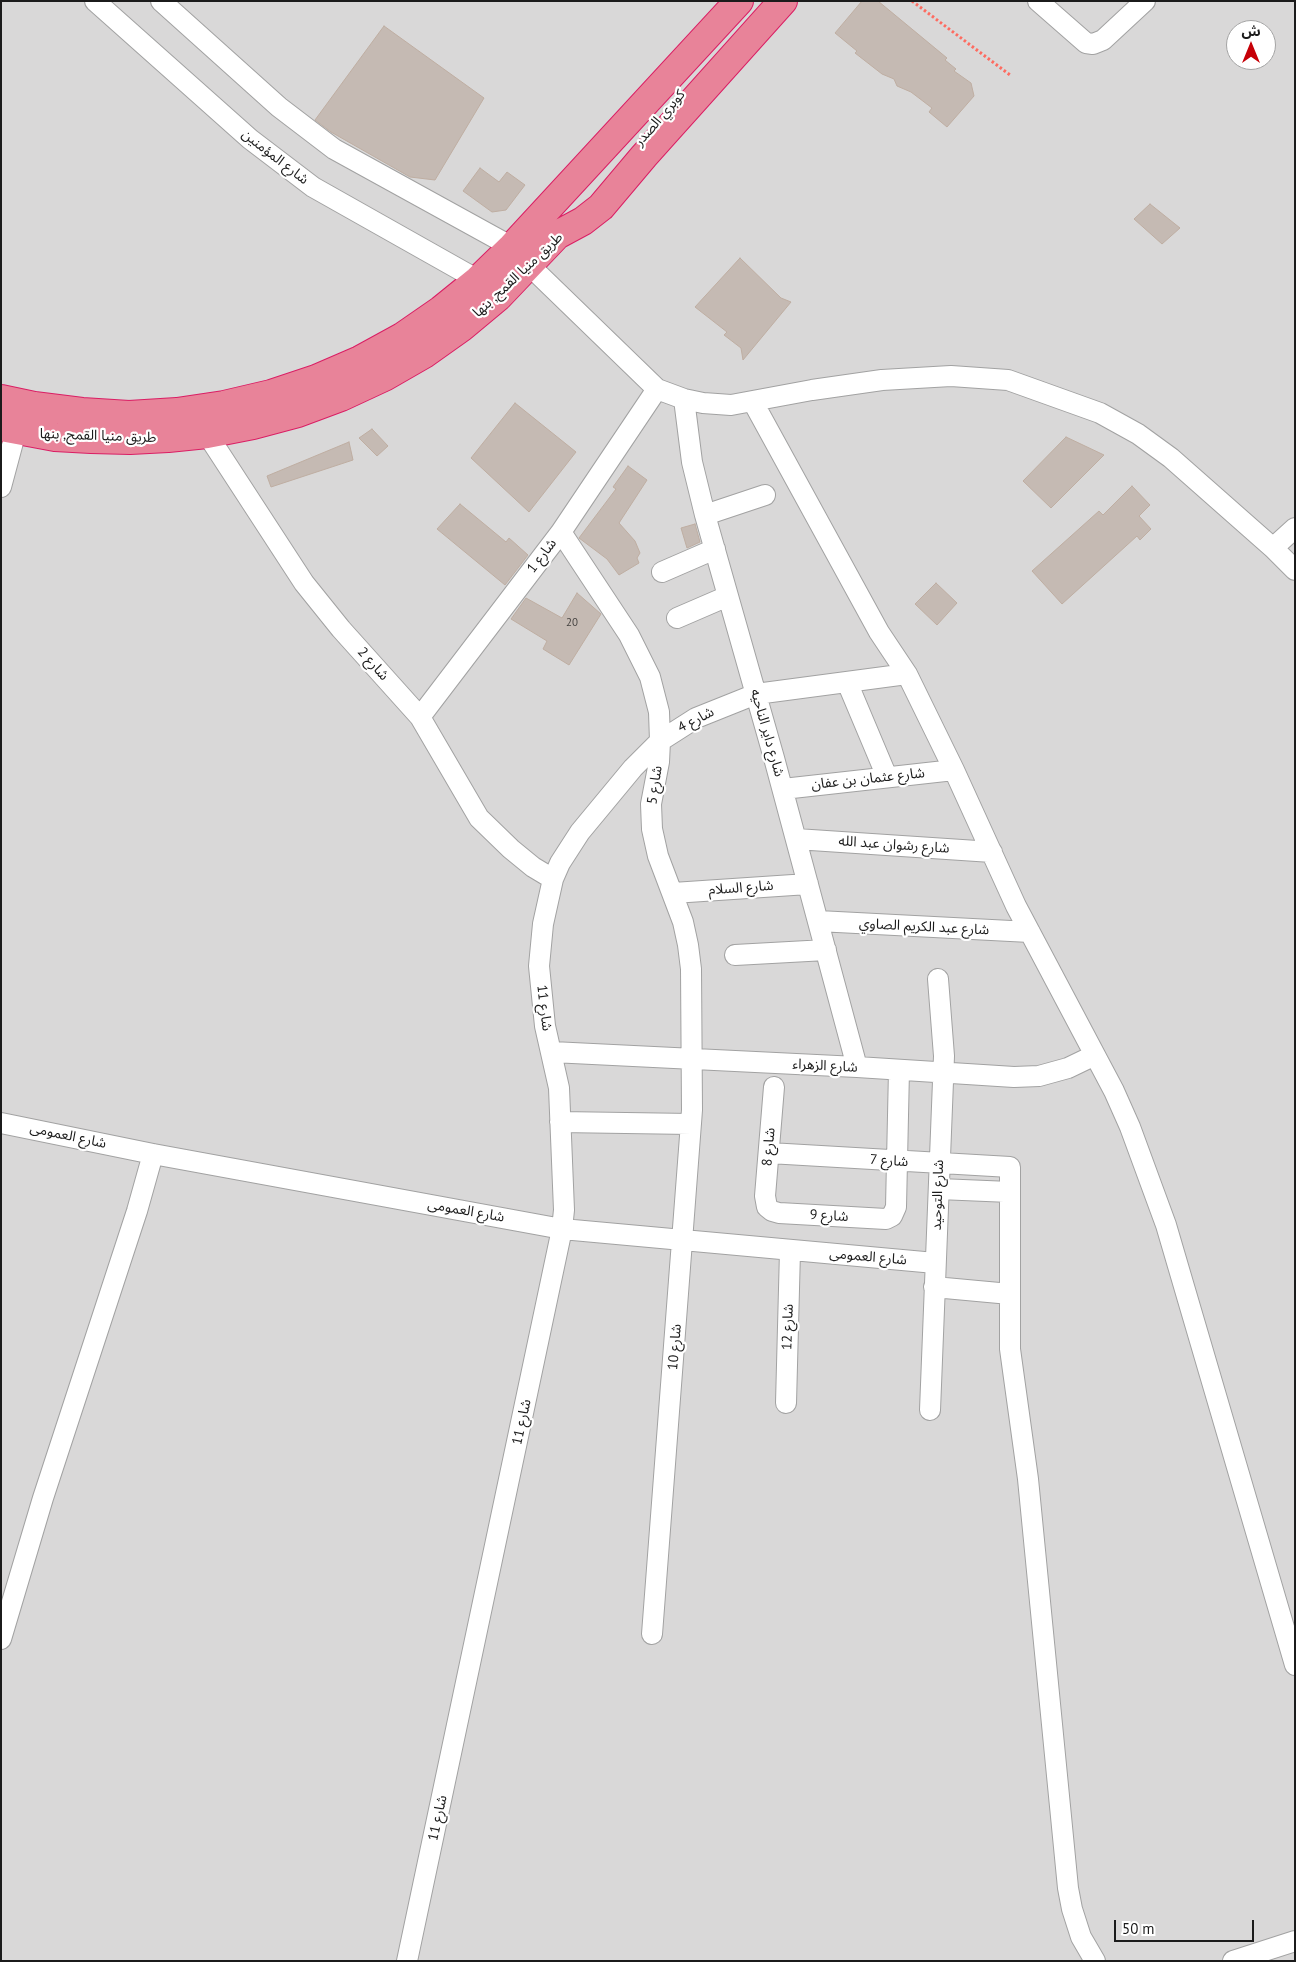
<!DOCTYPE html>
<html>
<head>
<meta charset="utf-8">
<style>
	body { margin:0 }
	#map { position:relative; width:1296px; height:1962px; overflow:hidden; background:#ede8e0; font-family:"PT Sans","Noto Sans Arabic",sans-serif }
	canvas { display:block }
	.frame { position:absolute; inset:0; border:2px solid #1b1b1b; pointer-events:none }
	.north { position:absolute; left:1226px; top:20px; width:50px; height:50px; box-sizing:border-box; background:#fff; border:1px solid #a4a4a4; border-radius:50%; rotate:0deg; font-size:14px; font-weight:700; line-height:20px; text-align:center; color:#1b1b1b }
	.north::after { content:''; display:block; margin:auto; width:18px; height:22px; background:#c60007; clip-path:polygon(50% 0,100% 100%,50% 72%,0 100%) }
	.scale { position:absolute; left:1114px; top:1920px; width:140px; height:22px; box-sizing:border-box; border:2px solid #1b1b1b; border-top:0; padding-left:6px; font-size:15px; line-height:18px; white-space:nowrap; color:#1b1b1b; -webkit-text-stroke:4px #fff; paint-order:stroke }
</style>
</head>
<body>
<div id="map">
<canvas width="1296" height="1962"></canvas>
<div class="frame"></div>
<div class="north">ش</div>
<div class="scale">50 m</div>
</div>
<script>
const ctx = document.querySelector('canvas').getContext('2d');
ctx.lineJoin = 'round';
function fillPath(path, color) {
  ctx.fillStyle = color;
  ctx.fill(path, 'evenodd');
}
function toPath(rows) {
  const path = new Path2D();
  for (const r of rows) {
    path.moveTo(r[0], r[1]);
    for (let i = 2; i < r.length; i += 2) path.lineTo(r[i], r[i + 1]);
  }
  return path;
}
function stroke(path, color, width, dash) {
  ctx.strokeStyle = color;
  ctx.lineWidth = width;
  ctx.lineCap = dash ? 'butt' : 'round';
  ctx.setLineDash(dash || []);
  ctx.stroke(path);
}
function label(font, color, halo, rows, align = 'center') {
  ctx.font = font + ' "PT Sans","Noto Sans Arabic",sans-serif';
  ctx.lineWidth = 4.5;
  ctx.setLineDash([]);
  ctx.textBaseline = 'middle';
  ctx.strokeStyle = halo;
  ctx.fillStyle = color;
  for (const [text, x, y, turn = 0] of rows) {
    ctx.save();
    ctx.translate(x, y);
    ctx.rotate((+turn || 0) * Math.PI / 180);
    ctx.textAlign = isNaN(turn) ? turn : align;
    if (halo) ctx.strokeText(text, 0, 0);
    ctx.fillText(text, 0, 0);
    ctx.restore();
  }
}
fillPath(toPath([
	[1,1,1295,1,1295,1961,1,1961],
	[1236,30,1266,30,1266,60,1236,60]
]), '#d9d8d8');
const building = toPath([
	[862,1,878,1,947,58,945,60,956,69,954,71,971,83,974,96,947,127,929,112,932,108,911,92,897,86,894,79,882,74,855,53,857,51,835,33,862,1],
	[384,26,484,98,435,180,410,177,331,132,315,120,384,26],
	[480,168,499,182,507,172,525,185,506,210,492,212,463,191,480,168],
	[1150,204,1180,228,1162,244,1134,219,1150,204],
	[740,258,781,298,791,302,743,360,741,348,724,335,727,332,695,307,740,258],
	[515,403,576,452,529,512,471,458,515,403],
	[372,429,388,446,377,456,359,438,372,429],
	[1066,437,1104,455,1051,508,1023,481,1066,437],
	[349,442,353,460,271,487,267,476,349,442],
	[628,466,647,480,619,523,635,541,640,553,637,558,639,563,619,575,607,559,579,538,616,489,613,487,628,466],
	[1132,486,1150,505,1139,516,1151,529,1140,540,1137,536,1062,604,1032,571,1099,511,1103,515,1132,486],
	[460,504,506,542,509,538,528,555,505,585,437,529,460,504],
	[695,524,700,542,687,548,681,528,695,524],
	[936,583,957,603,937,625,915,604,936,583],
	[577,593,601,614,569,665,543,649,547,641,511,619,526,598,562,618,577,593]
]);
fillPath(building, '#c5bab3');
stroke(building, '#bfaea2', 1);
const minor = toPath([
	[95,1,250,139,313,187,478,280],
	[161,1,279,107,334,149,512,247],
	[1038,1,1086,43,1093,44,1103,40,1145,1],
	[530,266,657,389,684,399,703,403,731,405,812,390,882,380,951,376,1008,380,1100,413,1138,434,1171,458,1273,548,1295,570],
	[684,399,692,462,705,515,774,758,857,1067],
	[753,402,879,632,907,674,954,770,1016,906,1114,1091,1130,1127,1166,1225,1295,1665],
	[207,434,304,583,341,629,420,717,479,818,511,849,533,867,553,879],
	[1,487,16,431],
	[705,515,765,495],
	[561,532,629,635,650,677,659,712,660,741,659,762,651,804,652,829,658,856,683,922,688,945,691,969,692,1110,652,1634],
	[1273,548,1295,528],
	[662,572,715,549],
	[677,618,728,596],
	[847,682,887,777],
	[420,717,561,532,657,389],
	[783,789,954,770],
	[796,839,992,852],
	[673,893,808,884],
	[818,921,1030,932],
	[735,955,826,950],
	[552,1052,857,1067,1014,1077,1039,1076,1068,1068,1095,1055],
	[774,1087,765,1196,767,1207,772,1211,779,1213,886,1219,892,1216,896,1207,899,1070],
	[560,1122,691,1124],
	[1,1123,153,1154,562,1229,935,1263],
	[769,1153,1010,1167,1010,1349,1028,1479,1068,1888,1072,1909,1081,1937,1095,1961],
	[939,1189,1010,1192],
	[934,1287,1010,1294],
	[786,1403,790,1251],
	[930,1410,944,1056,938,979],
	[1,1639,43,1498,137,1211,153,1154],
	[407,1961,562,1229,564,1210,559,1088,545,1026,539,966,543,924,553,879,560,863,580,832,633,768,660,741,696,718,756,694,907,674],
	[1233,1961,1295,1941]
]);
const highway = toPath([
	[1,399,34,406,82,412,129,415,177,412,224,405,271,394,316,379,360,360,402,337,441,310,478,280,512,247,739,1],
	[1,427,55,437,91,439,130,440,168,438,207,434,253,425,298,413,341,397,384,377,424,354,462,327,498,297,557,235,583,221,601,207,644,156,783,1]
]);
stroke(minor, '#a2a2a2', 22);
stroke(highway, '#da1e64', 30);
stroke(toPath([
	[912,1,1010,75]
]), '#fe6b60', 3, [2.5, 2.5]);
stroke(minor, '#fff', 20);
stroke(highway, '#e88399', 28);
label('11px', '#464341', null, [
	["20",572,623]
]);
label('14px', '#1b1b1b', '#fff', [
	["كوبري الصدر",660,118,-49],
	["شارع المؤمنين",275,157,38],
	["طريق منيا القمح, بنها",518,275,-43],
	["طريق منيا القمح, بنها",98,436,2],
	["شارع 1",542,556,-53],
	["شارع 2",373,664,48],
	["شارع 4",696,720,-28],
	["شارع داير الناحيه",767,733,74],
	["شارع عثمان بن عفان",868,779,-6],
	["شارع 5",655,785,-82],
	["شارع رشوان عبد الله",894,845,4],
	["شارع السلام",741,888,-4],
	["شارع عبد الكريم الصاوي",924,927,3],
	["شارع 11",544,1008,83],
	["شارع الزهراء",825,1066,3],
	["شارع العمومى",68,1136,12],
	["شارع 8",769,1147,-85],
	["شارع 7",889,1161,4],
	["شارع التوحيد",938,1195,-88],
	["شارع العمومى",466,1211,10],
	["شارع 9",829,1216,3],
	["شارع العمومى",868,1257,5],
	["شارع 12",788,1327,-88],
	["شارع 10",675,1347,-85],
	["شارع 11",522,1422,-78],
	["شارع 11",438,1818,-78]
]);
</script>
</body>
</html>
